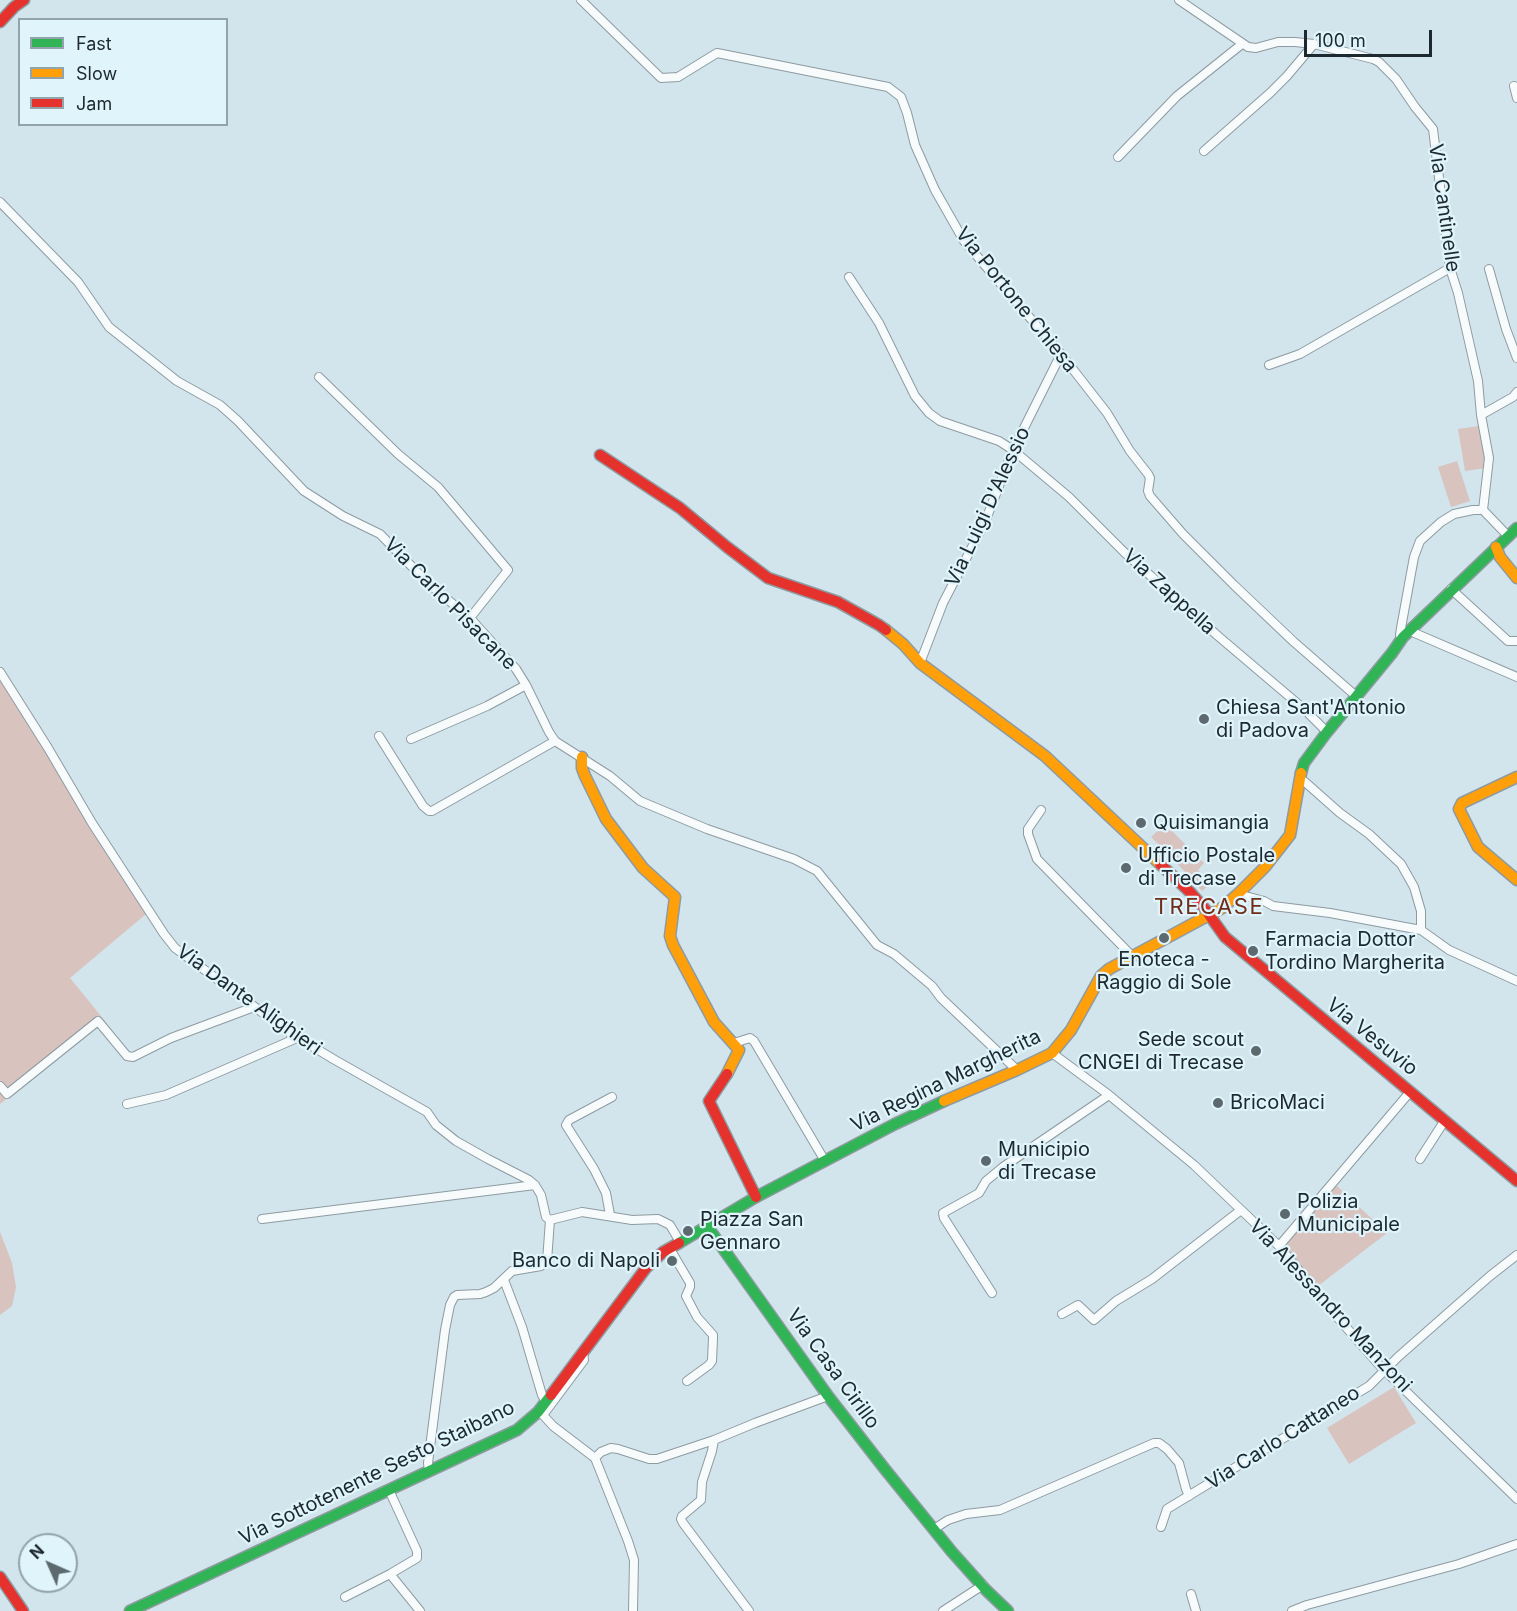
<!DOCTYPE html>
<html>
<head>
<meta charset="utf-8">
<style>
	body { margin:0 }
	#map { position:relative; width:1517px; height:1611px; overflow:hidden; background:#d2e4ec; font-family:Inter,sans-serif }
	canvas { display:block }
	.legend { position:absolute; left:18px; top:18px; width:210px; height:108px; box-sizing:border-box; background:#e0f4fb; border:2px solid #92a3a9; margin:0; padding:8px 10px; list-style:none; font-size:18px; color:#1d292e }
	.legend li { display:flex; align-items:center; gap:12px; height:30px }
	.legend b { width:30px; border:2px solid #92a3a9 }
	.north { position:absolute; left:18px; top:1533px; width:60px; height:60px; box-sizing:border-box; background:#e0f4fb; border:2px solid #92a3a9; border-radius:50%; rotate:315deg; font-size:16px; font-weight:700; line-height:24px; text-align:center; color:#1d292e }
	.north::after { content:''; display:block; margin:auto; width:21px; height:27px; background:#5c6a70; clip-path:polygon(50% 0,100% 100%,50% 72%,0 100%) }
	.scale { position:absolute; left:1304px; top:30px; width:128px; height:27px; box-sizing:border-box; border:3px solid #1d292e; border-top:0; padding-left:8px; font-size:18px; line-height:21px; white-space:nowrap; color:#1d292e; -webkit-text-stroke:4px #e0f4fb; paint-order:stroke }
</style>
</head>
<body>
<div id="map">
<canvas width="1517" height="1611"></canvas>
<ul class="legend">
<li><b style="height:8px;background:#30b455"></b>Fast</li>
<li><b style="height:8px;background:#ff9f0a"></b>Slow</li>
<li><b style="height:8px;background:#e5322d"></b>Jam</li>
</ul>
<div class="north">N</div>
<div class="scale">100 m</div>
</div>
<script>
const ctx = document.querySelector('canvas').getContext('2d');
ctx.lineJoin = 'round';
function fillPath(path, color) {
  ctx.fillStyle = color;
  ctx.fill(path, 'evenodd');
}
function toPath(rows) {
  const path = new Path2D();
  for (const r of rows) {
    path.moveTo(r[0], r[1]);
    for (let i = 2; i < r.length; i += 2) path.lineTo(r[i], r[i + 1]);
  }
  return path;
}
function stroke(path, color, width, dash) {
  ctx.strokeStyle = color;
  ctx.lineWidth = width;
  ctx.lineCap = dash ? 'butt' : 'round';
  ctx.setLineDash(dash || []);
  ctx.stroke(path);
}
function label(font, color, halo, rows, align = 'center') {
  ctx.font = font + ' Inter,sans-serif';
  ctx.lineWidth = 4.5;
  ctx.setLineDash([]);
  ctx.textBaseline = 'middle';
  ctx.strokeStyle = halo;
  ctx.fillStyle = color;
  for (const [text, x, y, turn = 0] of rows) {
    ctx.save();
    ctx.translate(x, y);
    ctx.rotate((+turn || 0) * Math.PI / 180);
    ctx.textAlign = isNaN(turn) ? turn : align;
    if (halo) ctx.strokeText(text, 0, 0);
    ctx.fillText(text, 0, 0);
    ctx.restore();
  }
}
fillPath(toPath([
	[1479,426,1486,468,1465,471,1458,429],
	[1457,461,1470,501,1451,507,1438,467],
	[0,666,124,867,152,909,70,978,105,1021,0,1104,0,1126],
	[1165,824,1204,863,1198,870,1211,884,1202,891,1174,860,1151,837],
	[1336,1185,1387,1233,1318,1286,1284,1245],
	[0,1232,12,1263,16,1287,12,1306,0,1315],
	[1394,1387,1416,1423,1349,1464,1327,1428]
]), '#d8c3be');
const street = toPath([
	[581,0,661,78,678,77,717,53,888,87,901,97,907,113,915,145,935,190,964,241,1061,354,1107,413,1130,451,1148,474,1150,478,1148,491,1150,496,1183,534,1234,585,1294,642,1356,696],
	[1179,0,1248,47,1256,48,1278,42,1295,42,1314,44,1373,59,1379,62,1396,79,1415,107,1433,129,1450,268,1458,293,1478,381,1481,415,1489,458,1483,510],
	[1514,86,1517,98],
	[1204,151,1270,93,1287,76,1314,44],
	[1118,157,1177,96,1242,44],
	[0,202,78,282,109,327,177,381,220,405,238,421,304,491,343,516,380,534,430,585,470,618,516,669,526,685,549,732,555,741,610,776,640,801,707,829,794,859,817,871,877,945,894,954,932,986,941,998,1017,1070],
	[1489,269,1506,329,1517,358],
	[849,277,879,323,915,396,929,413,940,421,999,441,1013,450,1069,497,1124,552,1218,636,1304,709,1327,732],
	[1269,365,1300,354,1450,268],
	[319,377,398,454,438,487,508,570,470,618],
	[1481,415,1513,397,1517,392],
	[1451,589,1508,641,1517,641],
	[1410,631,1517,677],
	[1403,637,1400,635,1401,628,1414,557,1420,541,1441,522,1454,514,1473,510,1483,510,1508,536],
	[920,663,943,603,985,522,1013,450,1061,354],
	[0,672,48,748,92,823,164,934,175,948,290,1033,335,1060,427,1112,436,1125,456,1141,488,1159,529,1180,535,1185,541,1195,546,1217,550,1220],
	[379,736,423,806,429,811,432,811,555,741],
	[411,739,487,706,526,685],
	[1300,779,1305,782,1340,813,1369,834,1401,864,1414,887,1421,911,1421,930],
	[1041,810,1028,829,1028,834,1037,859,1133,957],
	[1238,894,1264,901,1273,906,1330,913,1421,930,1449,950,1517,981],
	[734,1043,750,1038,754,1041,825,1161],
	[1052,1053,1109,1095,1194,1165,1279,1246,1337,1317,1381,1367,1517,1499],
	[0,1086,7,1094,98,1021,127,1056,133,1057,171,1038,254,1007],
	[127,1104,166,1095,297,1038],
	[1420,1159,1445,1120],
	[610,1215,606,1193,594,1169,566,1125,569,1120,612,1097],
	[262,1219,535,1185],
	[550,1220,582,1212,632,1220,658,1219,670,1225,680,1242],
	[1279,1246,1410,1092],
	[670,1249,690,1283,690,1287,686,1296,697,1317,713,1335,713,1338,712,1361,709,1365,687,1381],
	[504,1280,522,1327,542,1395,546,1402],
	[992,1293,944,1218,943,1213,979,1193,986,1181,1003,1167,1109,1095],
	[1062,1314,1078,1305,1094,1320,1116,1301,1152,1279,1241,1210],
	[583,1352,584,1360,543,1415,553,1426,595,1458,628,1541,634,1560,633,1611],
	[714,1440,712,1451,702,1482,701,1500,682,1516,681,1519,683,1523,749,1611],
	[595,1458,601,1452,611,1448,618,1449,649,1459,657,1459,714,1440,755,1423,828,1396],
	[429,1471,428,1463,445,1330,450,1305,454,1297,457,1295,480,1294,486,1292,494,1288,512,1271,541,1266,547,1261,550,1220],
	[1161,1527,1167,1509,1369,1386,1398,1357,1490,1276,1517,1255],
	[934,1529,948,1520,966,1514,1000,1510,1154,1443,1159,1443,1167,1449,1179,1463,1186,1489,1189,1496],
	[390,1574,420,1611],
	[1191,1594,1196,1611],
	[345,1597,390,1574,417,1558,417,1551,389,1490],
	[943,1611,983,1585],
	[1292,1611,1307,1605,1459,1564,1517,1544]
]);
const fast = toPath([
	[1301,773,1304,763,1327,732,1392,653,1403,637,1517,528],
	[707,1226,828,1396,884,1468,952,1552,986,1590,1008,1611],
	[679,1243,756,1197,895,1124,944,1101],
	[130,1611,517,1430,538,1412,551,1395]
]);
const slow = toPath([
	[1496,547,1500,557,1517,578],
	[886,630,903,644,920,663,1045,756,1160,864],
	[582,757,582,768,585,776,606,819,643,868,675,897,670,936,673,945,714,1022,739,1050,727,1074],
	[1517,777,1462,803,1459,809,1478,847,1517,880],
	[944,1101,1017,1070,1052,1053,1071,1030,1101,976,1109,969,1222,908,1238,894,1265,867,1290,835,1301,773]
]);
const jam = toPath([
	[0,22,14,7,24,0],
	[600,455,680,508,727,547,768,578,838,602,879,625,886,630],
	[1160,864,1191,893,1205,909,1225,937,1517,1181],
	[727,1074,709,1101,756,1197],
	[551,1395,646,1268,663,1252,679,1243],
	[0,1577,23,1611]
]);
stroke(street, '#8d9ba1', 10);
stroke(fast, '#8d9ba1', 13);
stroke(slow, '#8d9ba1', 13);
stroke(jam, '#8d9ba1', 13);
stroke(street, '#f8fbfc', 8);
stroke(fast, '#30b455', 10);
stroke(slow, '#ff9f0a', 10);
stroke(jam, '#e5322d', 10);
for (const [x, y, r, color] of [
	[1204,719,6,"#5c6a70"],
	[1141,823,6,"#5c6a70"],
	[1126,868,6,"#5c6a70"],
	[1164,938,6,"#5c6a70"],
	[1253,951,6,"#5c6a70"],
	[1256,1051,6,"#5c6a70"],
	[1218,1103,6,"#5c6a70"],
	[986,1161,6,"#5c6a70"],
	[1285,1214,6,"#5c6a70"],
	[688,1231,6,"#5c6a70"],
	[672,1261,6,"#5c6a70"]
]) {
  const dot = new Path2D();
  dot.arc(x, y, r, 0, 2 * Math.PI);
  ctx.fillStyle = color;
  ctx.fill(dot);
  stroke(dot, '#e0f4fb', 2);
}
label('20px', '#1d292e', '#e0f4fb', [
	["Via Cantinelle",1444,208,82],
	["Via Portone Chiesa",1016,300,51],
	["Via Luigi D'Alessio",988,507,-65],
	["Via Zappella",1169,592,42],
	["Via Carlo Pisacane",450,604,45],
	["Via Dante Alighieri",249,1000,36],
	["Via Vesuvio",1372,1037,39],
	["Via Regina Margherita",946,1081,-26],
	["Via Alessandro Manzoni",1330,1306,47],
	["Via Casa Cirillo",833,1369,54],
	["Via Carlo Cattaneo",1283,1438,-32],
	["Via Sottotenente Sesto Staibano",377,1473,-26]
]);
label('20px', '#1d292e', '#e0f4fb', [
	["Chiesa Sant'Antonio",1216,708],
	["di Padova",1216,731],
	["Quisimangia",1153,823],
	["Ufficio Postale",1138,856],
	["di Trecase",1138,879],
	["Farmacia Dottor",1265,940],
	["Tordino Margherita",1265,963],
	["Enoteca -",1164,960,"center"],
	["Raggio di Sole",1164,983,"center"],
	["Sede scout",1244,1040,"right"],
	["CNGEI di Trecase",1244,1063,"right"],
	["BricoMaci",1230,1103],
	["Municipio",998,1150],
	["di Trecase",998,1173],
	["Polizia",1297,1202],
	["Municipale",1297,1225],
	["Piazza San",700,1220],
	["Gennaro",700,1243],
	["Banco di Napoli",660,1261,"right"]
], 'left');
ctx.letterSpacing = '1.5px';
label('22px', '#6f2d19', '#e0f4fb', [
	["TRECASE",1209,907]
]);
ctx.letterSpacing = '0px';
</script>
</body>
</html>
